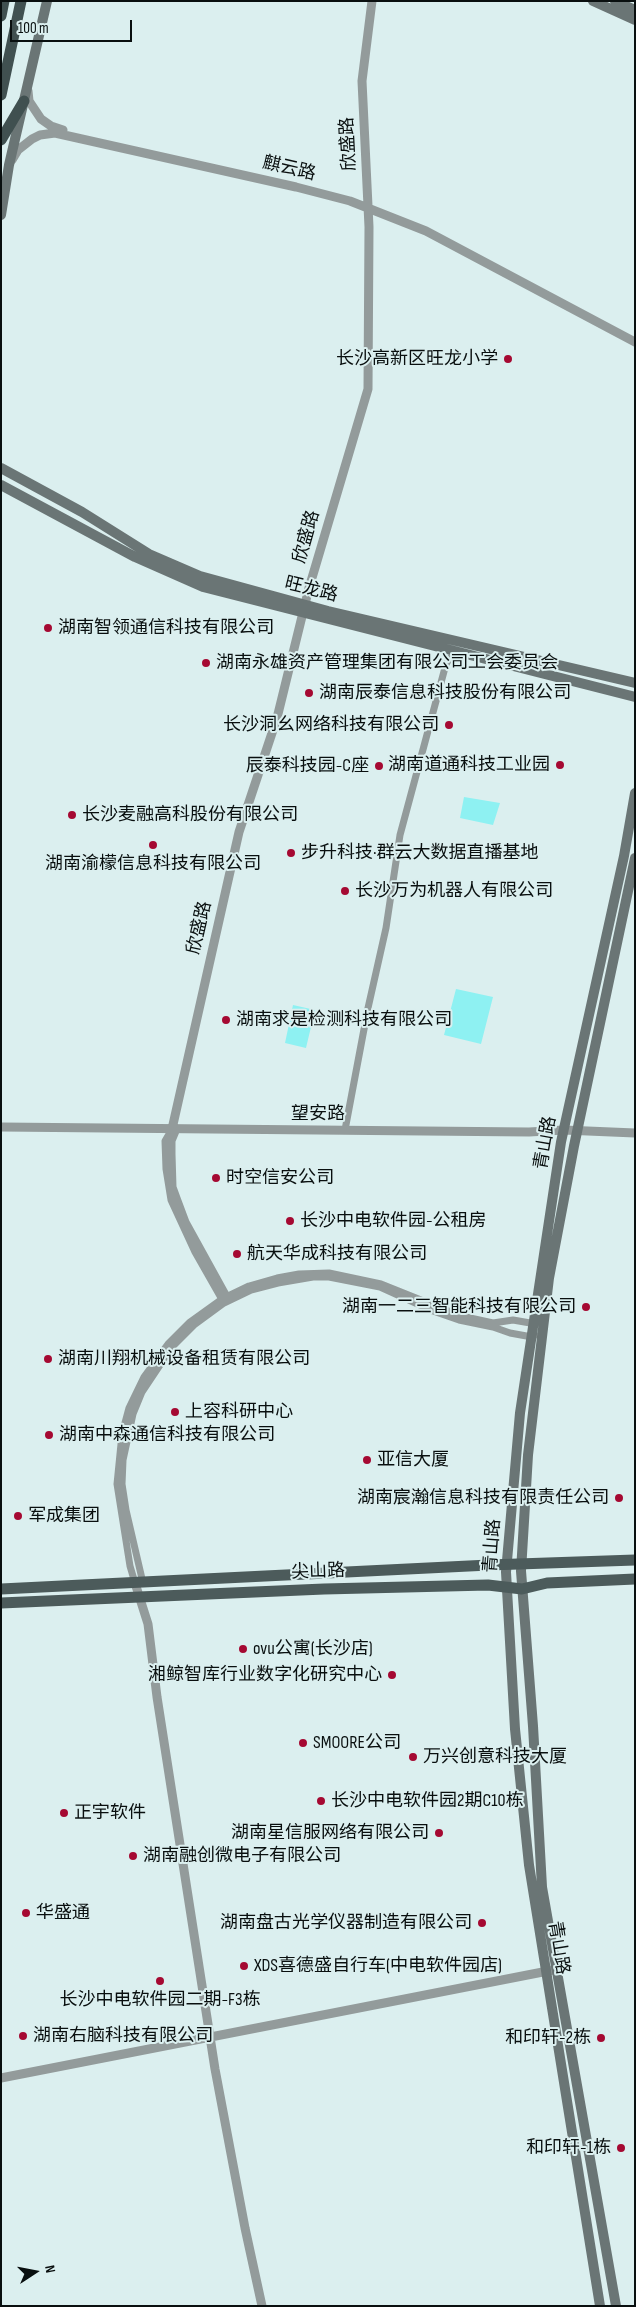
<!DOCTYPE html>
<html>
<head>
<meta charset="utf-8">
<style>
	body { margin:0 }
	#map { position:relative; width:636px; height:2307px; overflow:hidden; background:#dbefef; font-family:"Sofia Sans Condensed",sans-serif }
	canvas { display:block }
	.frame { position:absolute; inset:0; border:2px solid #090f0f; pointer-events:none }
	.north { position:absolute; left:10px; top:2247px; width:50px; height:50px; -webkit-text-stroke:4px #dbefef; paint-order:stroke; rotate:79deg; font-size:14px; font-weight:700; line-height:20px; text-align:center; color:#090f0f }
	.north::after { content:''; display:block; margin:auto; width:18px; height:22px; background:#090f0f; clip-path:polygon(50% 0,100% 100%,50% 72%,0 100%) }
	.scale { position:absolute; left:10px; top:20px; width:122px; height:22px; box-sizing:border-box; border:2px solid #090f0f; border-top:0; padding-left:6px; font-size:15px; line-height:18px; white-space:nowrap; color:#090f0f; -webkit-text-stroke:4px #dbefef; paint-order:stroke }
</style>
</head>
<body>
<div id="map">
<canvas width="636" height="2307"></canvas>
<div class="frame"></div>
<div class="north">N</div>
<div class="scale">100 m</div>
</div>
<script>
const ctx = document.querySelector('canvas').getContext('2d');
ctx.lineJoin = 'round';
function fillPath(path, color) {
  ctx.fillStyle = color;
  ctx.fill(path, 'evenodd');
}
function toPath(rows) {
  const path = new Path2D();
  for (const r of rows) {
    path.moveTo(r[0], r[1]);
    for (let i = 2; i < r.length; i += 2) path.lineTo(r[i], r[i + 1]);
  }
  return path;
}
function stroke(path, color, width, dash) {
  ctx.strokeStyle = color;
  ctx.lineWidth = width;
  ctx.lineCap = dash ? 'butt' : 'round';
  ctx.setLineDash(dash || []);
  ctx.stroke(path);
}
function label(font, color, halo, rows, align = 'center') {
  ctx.font = font + ' "Sofia Sans Condensed","Noto Sans SC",sans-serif';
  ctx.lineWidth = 4;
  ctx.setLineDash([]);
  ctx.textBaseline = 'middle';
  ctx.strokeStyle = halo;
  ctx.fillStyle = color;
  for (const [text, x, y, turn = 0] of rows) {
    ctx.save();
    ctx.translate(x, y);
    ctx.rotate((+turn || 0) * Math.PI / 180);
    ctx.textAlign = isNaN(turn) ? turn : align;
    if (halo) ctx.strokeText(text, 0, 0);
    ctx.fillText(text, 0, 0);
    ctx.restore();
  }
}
fillPath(toPath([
	[464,797,500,803,493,825,460,818],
	[456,989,493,997,481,1044,444,1035],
	[293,1005,315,1010,306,1048,285,1043]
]), '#8ef1f2');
stroke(toPath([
	[172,1129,165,1141,166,1169,171,1200,195,1252,224,1303],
	[177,1129,172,1141,172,1154,173,1187,177,1198,186,1222,229,1300],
	[345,1130,368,1008,386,928,400,835,446,664,450,658,461,655],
	[135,1583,130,1566,117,1484,122,1434,129,1408,144,1377,168,1344,190,1322,222,1299,249,1286,277,1278,299,1274,329,1273,381,1284,461,1316,493,1323,513,1320,536,1324],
	[143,1583,126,1510,122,1484,123,1460,133,1414,142,1392,172,1347,194,1325,224,1303,251,1290,278,1283,313,1277,329,1277,380,1287,433,1311,459,1320,493,1327,510,1333,532,1337,535,1335]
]), '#939b9b', 7);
stroke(toPath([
	[28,91,29,101,41,119,51,126,63,130],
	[12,160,18,150,32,139,40,135,55,133,296,187,350,201,426,231,635,342],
	[1,1127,529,1132,564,1130,635,1133],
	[172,1129,239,832,277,718,309,588,368,389,369,227,362,81,372,1],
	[135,1583,148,1624,157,1697,215,2069,245,2228,262,2306],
	[1,2078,553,1970]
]), '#939b9b', 9);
stroke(toPath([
	[593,1,635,20],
	[615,1,635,10],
	[1,215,9,165,47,1],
	[1,468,82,512,149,554,200,576,328,611,635,683],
	[1,485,135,557,203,587,635,697],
	[600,2306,529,1865,515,1729,506,1572,520,1413,561,1142,624,856,635,793],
	[616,2306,542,1887,533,1726,521,1571,528,1455,549,1278,574,1146,635,858]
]), '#6a7575', 10);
stroke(toPath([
	[1,1589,489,1565,635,1560],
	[1,1603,324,1589,488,1585,522,1589,547,1583,635,1579]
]), '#4c5b5b', 11);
stroke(toPath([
	[1,16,4,1],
	[1,95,21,1],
	[1,140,24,101]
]), '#405050', 11);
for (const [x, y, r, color] of [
	[508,359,5,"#a50932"],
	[48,628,5,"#a50932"],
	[206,663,5,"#a50932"],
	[309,693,5,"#a50932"],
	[449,725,5,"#a50932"],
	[560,765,5,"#a50932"],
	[379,766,5,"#a50932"],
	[72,815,5,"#a50932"],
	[153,845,5,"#a50932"],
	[291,853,5,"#a50932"],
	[345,891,5,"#a50932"],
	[226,1020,5,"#a50932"],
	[216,1178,5,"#a50932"],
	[290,1221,5,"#a50932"],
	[237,1254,5,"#a50932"],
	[586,1307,5,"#a50932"],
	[48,1359,5,"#a50932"],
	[175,1412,5,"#a50932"],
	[49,1435,5,"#a50932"],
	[367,1460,5,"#a50932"],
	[619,1498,5,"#a50932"],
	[18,1516,5,"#a50932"],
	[243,1649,5,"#a50932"],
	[392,1675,5,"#a50932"],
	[303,1743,5,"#a50932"],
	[413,1757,5,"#a50932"],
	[321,1801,5,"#a50932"],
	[64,1813,5,"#a50932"],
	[439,1833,5,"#a50932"],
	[133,1856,5,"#a50932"],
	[26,1913,5,"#a50932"],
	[482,1923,5,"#a50932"],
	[244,1966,5,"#a50932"],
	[160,1981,5,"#a50932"],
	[23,2036,5,"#a50932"],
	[601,2038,5,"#a50932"],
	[621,2148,5,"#a50932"]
]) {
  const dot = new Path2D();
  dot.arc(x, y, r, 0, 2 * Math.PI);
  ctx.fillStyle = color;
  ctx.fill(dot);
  stroke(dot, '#dbefef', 2);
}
label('18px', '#090f0f', '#dbefef', [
	["欣盛路",349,144,-93],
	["麒云路",289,169,13],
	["欣盛路",307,537,-74],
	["旺龙路",311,590,14],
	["欣盛路",200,928,-77],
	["望安路",318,1114],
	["青山路",546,1143,-80],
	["青山路",493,1546,-86],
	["尖山路",318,1572,-2],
	["青山路",558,1948,81]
]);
label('18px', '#090f0f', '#dbefef', [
	["长沙高新区旺龙小学",498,359,"right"],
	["湖南智领通信科技有限公司",58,628],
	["湖南永雄资产管理集团有限公司工会委员会",216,663],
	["湖南辰泰信息科技股份有限公司",319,693],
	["长沙洞幺网络科技有限公司",439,725,"right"],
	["湖南道通科技工业园",550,765,"right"],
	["辰泰科技园-C座",369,766,"right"],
	["长沙麦融高科股份有限公司",82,815],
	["步升科技·群云大数据直播基地",301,853],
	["湖南渝檬信息科技有限公司",153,864,"center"],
	["长沙万为机器人有限公司",355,891],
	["湖南求是检测科技有限公司",236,1020],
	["时空信安公司",226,1178],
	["长沙中电软件园-公租房",300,1221],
	["航天华成科技有限公司",247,1254],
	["湖南一二三智能科技有限公司",576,1307,"right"],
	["湖南川翔机械设备租赁有限公司",58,1359],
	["上容科研中心",185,1412],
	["湖南中森通信科技有限公司",59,1435],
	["亚信大厦",377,1460],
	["湖南宸瀚信息科技有限责任公司",609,1498,"right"],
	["军成集团",28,1516],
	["ovu公寓(长沙店)",253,1649],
	["湘鲸智库行业数字化研究中心",382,1675,"right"],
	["SMOORE公司",313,1743],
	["万兴创意科技大厦",423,1757],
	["长沙中电软件园2期C10栋",331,1801],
	["正宇软件",74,1813],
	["湖南星信服网络有限公司",429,1833,"right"],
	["湖南融创微电子有限公司",143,1856],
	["华盛通",36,1913],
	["湖南盘古光学仪器制造有限公司",472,1923,"right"],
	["XDS喜德盛自行车(中电软件园店)",254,1966],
	["长沙中电软件园二期-F3栋",160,2000,"center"],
	["湖南右脑科技有限公司",33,2036],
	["和印轩-2栋",591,2038,"right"],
	["和印轩-1栋",611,2148,"right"]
], 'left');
</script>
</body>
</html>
